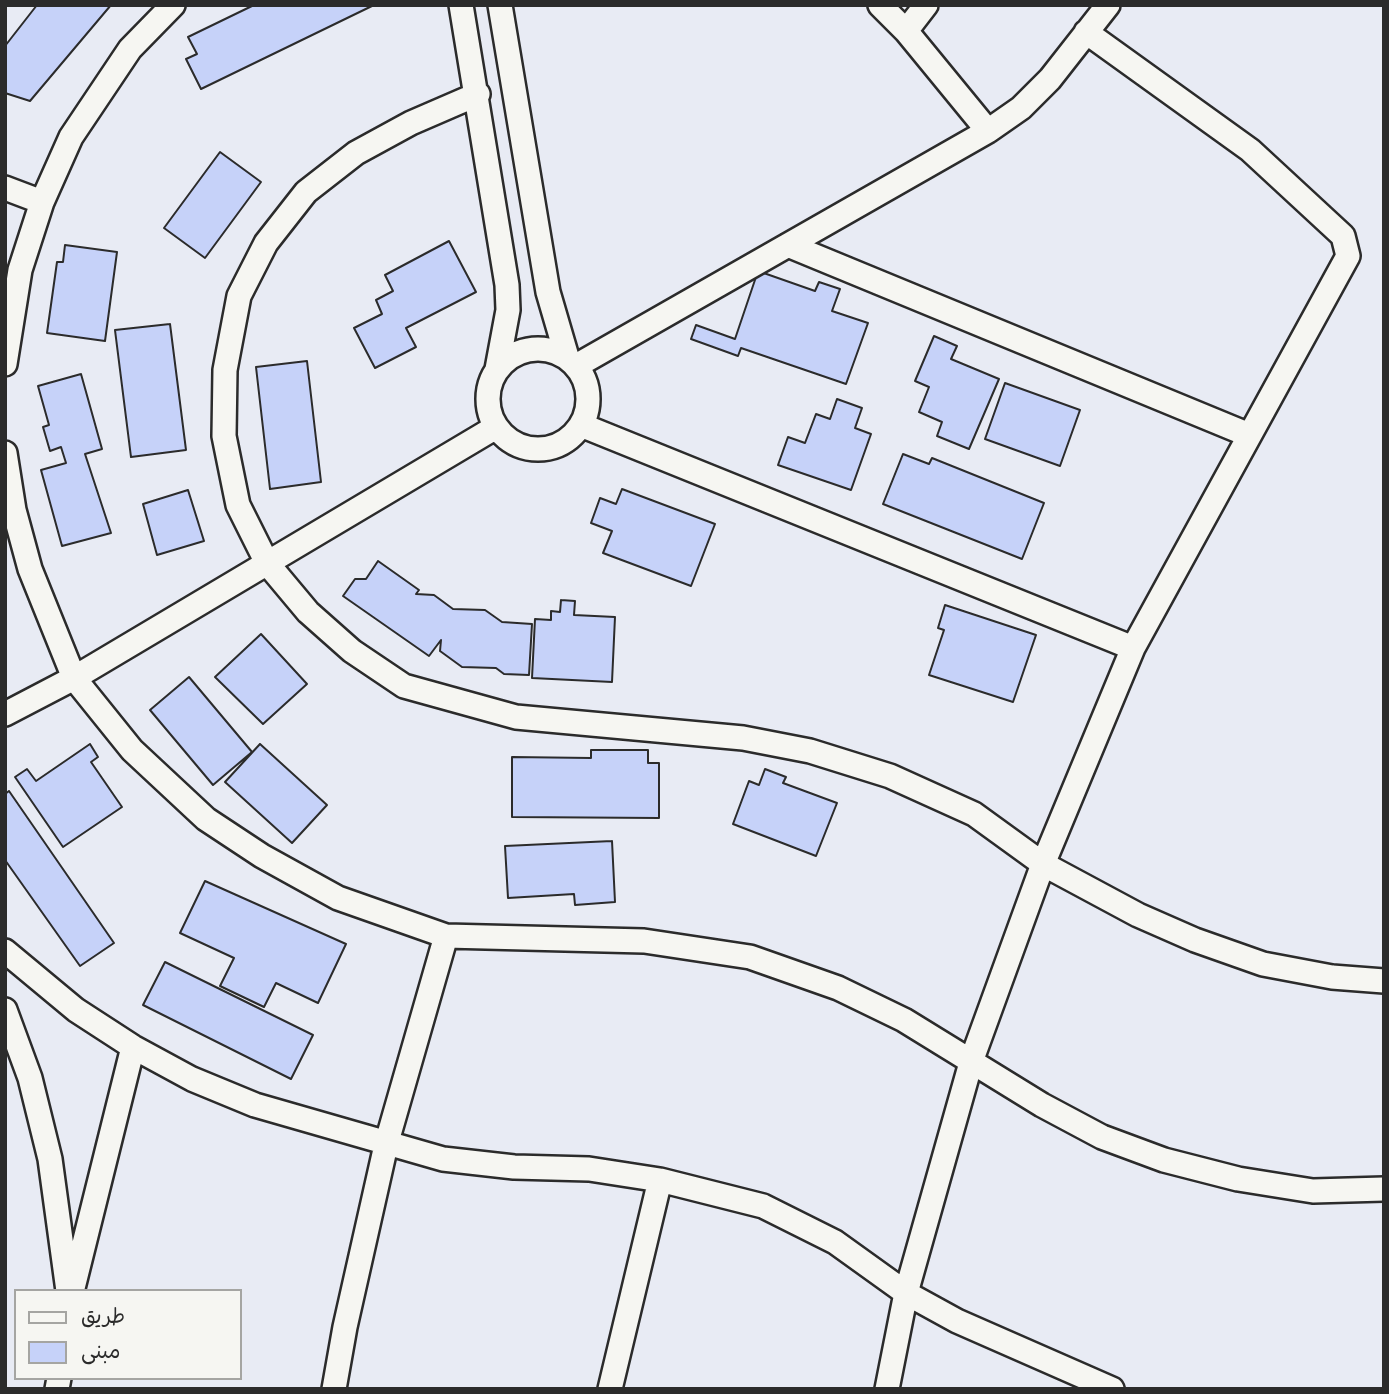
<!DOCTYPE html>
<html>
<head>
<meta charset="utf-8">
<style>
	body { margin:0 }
	#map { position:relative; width:1389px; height:1394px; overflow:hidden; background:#e8ebf4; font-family:"Comic Neue","Playpen Sans Arabic",sans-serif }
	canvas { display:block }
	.frame { position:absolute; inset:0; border:7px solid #2b2b2b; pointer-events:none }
	.legend { position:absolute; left:14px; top:1289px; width:228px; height:91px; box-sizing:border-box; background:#f6f6f2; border:2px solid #a5a5a2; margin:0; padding:9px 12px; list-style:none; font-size:21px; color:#2b2b2b }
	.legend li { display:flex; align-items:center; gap:14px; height:35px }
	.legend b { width:35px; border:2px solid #a5a5a2 }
</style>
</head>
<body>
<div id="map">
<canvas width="1389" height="1394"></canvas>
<div class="frame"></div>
<ul class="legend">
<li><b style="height:9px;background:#f6f6f2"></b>طريق</li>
<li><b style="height:19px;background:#c6d2f9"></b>مبنى</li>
</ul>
</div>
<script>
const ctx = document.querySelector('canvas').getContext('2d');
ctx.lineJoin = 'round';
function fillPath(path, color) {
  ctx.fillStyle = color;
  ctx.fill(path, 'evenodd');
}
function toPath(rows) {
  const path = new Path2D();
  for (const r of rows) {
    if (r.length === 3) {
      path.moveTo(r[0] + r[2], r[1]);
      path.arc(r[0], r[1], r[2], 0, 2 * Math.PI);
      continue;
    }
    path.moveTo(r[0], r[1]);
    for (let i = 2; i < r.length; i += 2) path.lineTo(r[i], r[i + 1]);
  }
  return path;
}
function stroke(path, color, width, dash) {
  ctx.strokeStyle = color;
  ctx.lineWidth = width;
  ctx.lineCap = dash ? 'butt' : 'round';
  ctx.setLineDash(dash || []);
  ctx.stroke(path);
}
const building = toPath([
	[37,5,111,5,30,101,5,93,5,46,37,5],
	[254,5,374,5,201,89,186,59,197,54,188,37,254,5],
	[220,152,261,182,205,258,164,228,220,152],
	[449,241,476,292,406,328,416,347,375,368,354,328,382,314,376,300,393,291,385,275,449,241],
	[65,245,117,252,105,341,47,333,57,262,63,262,65,245],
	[758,271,815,291,819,282,840,289,832,311,868,323,846,384,741,348,738,356,691,339,696,325,735,339,758,271],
	[170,324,186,450,131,457,115,330,170,324],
	[934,336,957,346,951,359,999,379,969,449,937,436,942,422,919,412,929,387,915,381,934,336],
	[307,361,321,482,270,489,256,367,307,361],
	[81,374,102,449,85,454,111,533,62,546,41,470,66,463,61,447,50,451,43,427,49,425,38,386,81,374],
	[1005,383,1080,410,1060,466,985,439,1005,383],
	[837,399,862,408,855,428,871,434,851,490,778,465,788,437,805,443,816,414,830,419,837,399],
	[903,454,929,464,932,458,1044,503,1022,559,883,504,903,454],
	[622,489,715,524,691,586,603,553,612,531,591,523,600,498,616,504,622,489],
	[188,490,204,541,157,555,143,504,188,490],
	[378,561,419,590,416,594,434,595,453,609,485,610,502,622,532,624,529,675,504,674,496,668,462,667,440,651,441,640,429,656,343,596,355,579,366,579,378,561],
	[561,600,575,601,574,615,615,617,612,682,532,678,535,619,551,620,551,611,560,612,561,600],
	[945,605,1036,635,1013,702,929,675,944,630,938,628,945,605],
	[261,634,307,684,263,724,215,677,261,634],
	[189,677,252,752,213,785,150,710,189,677],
	[90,744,98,757,91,762,122,807,63,847,15,777,27,769,36,781,90,744],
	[260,744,327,805,292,843,225,782,260,744],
	[591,750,648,750,648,763,659,763,659,818,512,817,512,757,591,758,591,750],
	[765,769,786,777,783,783,837,803,816,856,733,824,749,781,759,785,765,769],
	[9,791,114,943,80,966,5,860,5,794,9,791],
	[612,841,615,902,575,905,574,894,508,898,505,846,612,841],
	[205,881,346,944,318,1003,276,983,264,1007,220,986,234,958,180,933,205,881],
	[165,962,313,1035,291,1079,143,1005,165,962]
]);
fillPath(building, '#c6d2f9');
stroke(building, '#2b2b2b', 2);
const street = toPath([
	[461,5,507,285,508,310,497,369],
	[500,5,548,292,567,357],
	[880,5,906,31,988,131],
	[906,31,926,5],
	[478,94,411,123,356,153,306,192,266,243,239,296,225,370,224,436,238,505,267,563,308,612,352,651,404,686,516,717,743,738,810,751,890,776,974,814,1043,864,1138,915,1195,940,1263,964,1332,977,1384,981],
	[5,188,42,202],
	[788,245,1249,435],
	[538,399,50],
	[5,364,20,270,42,202,71,137,130,49,173,5],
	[576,366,988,131,1021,108,1050,79,1108,5],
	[581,425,1133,648],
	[5,453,14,510,30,569,74,678,132,750,206,819,262,856,338,898,446,936,644,941,750,957,838,988,904,1020,1042,1105,1102,1137,1164,1160,1238,1179,1313,1191,1384,1189],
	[5,714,74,678,496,427],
	[5,951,76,1010,133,1047,192,1079,255,1105,443,1159,514,1167,589,1169,660,1180,763,1206,835,1242,906,1293,957,1321,1112,1389],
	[5,1010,30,1078,50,1159,68,1291],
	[73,1288,133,1047],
	[57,1389,59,1378],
	[334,1389,345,1327,386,1145,446,936],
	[610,1389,660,1180],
	[887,1389,906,1293,972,1059,1043,864,1133,648,1348,256,1343,236,1250,150,1086,32]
]);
stroke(street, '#2b2b2b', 28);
stroke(street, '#f6f6f2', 23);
</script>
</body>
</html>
